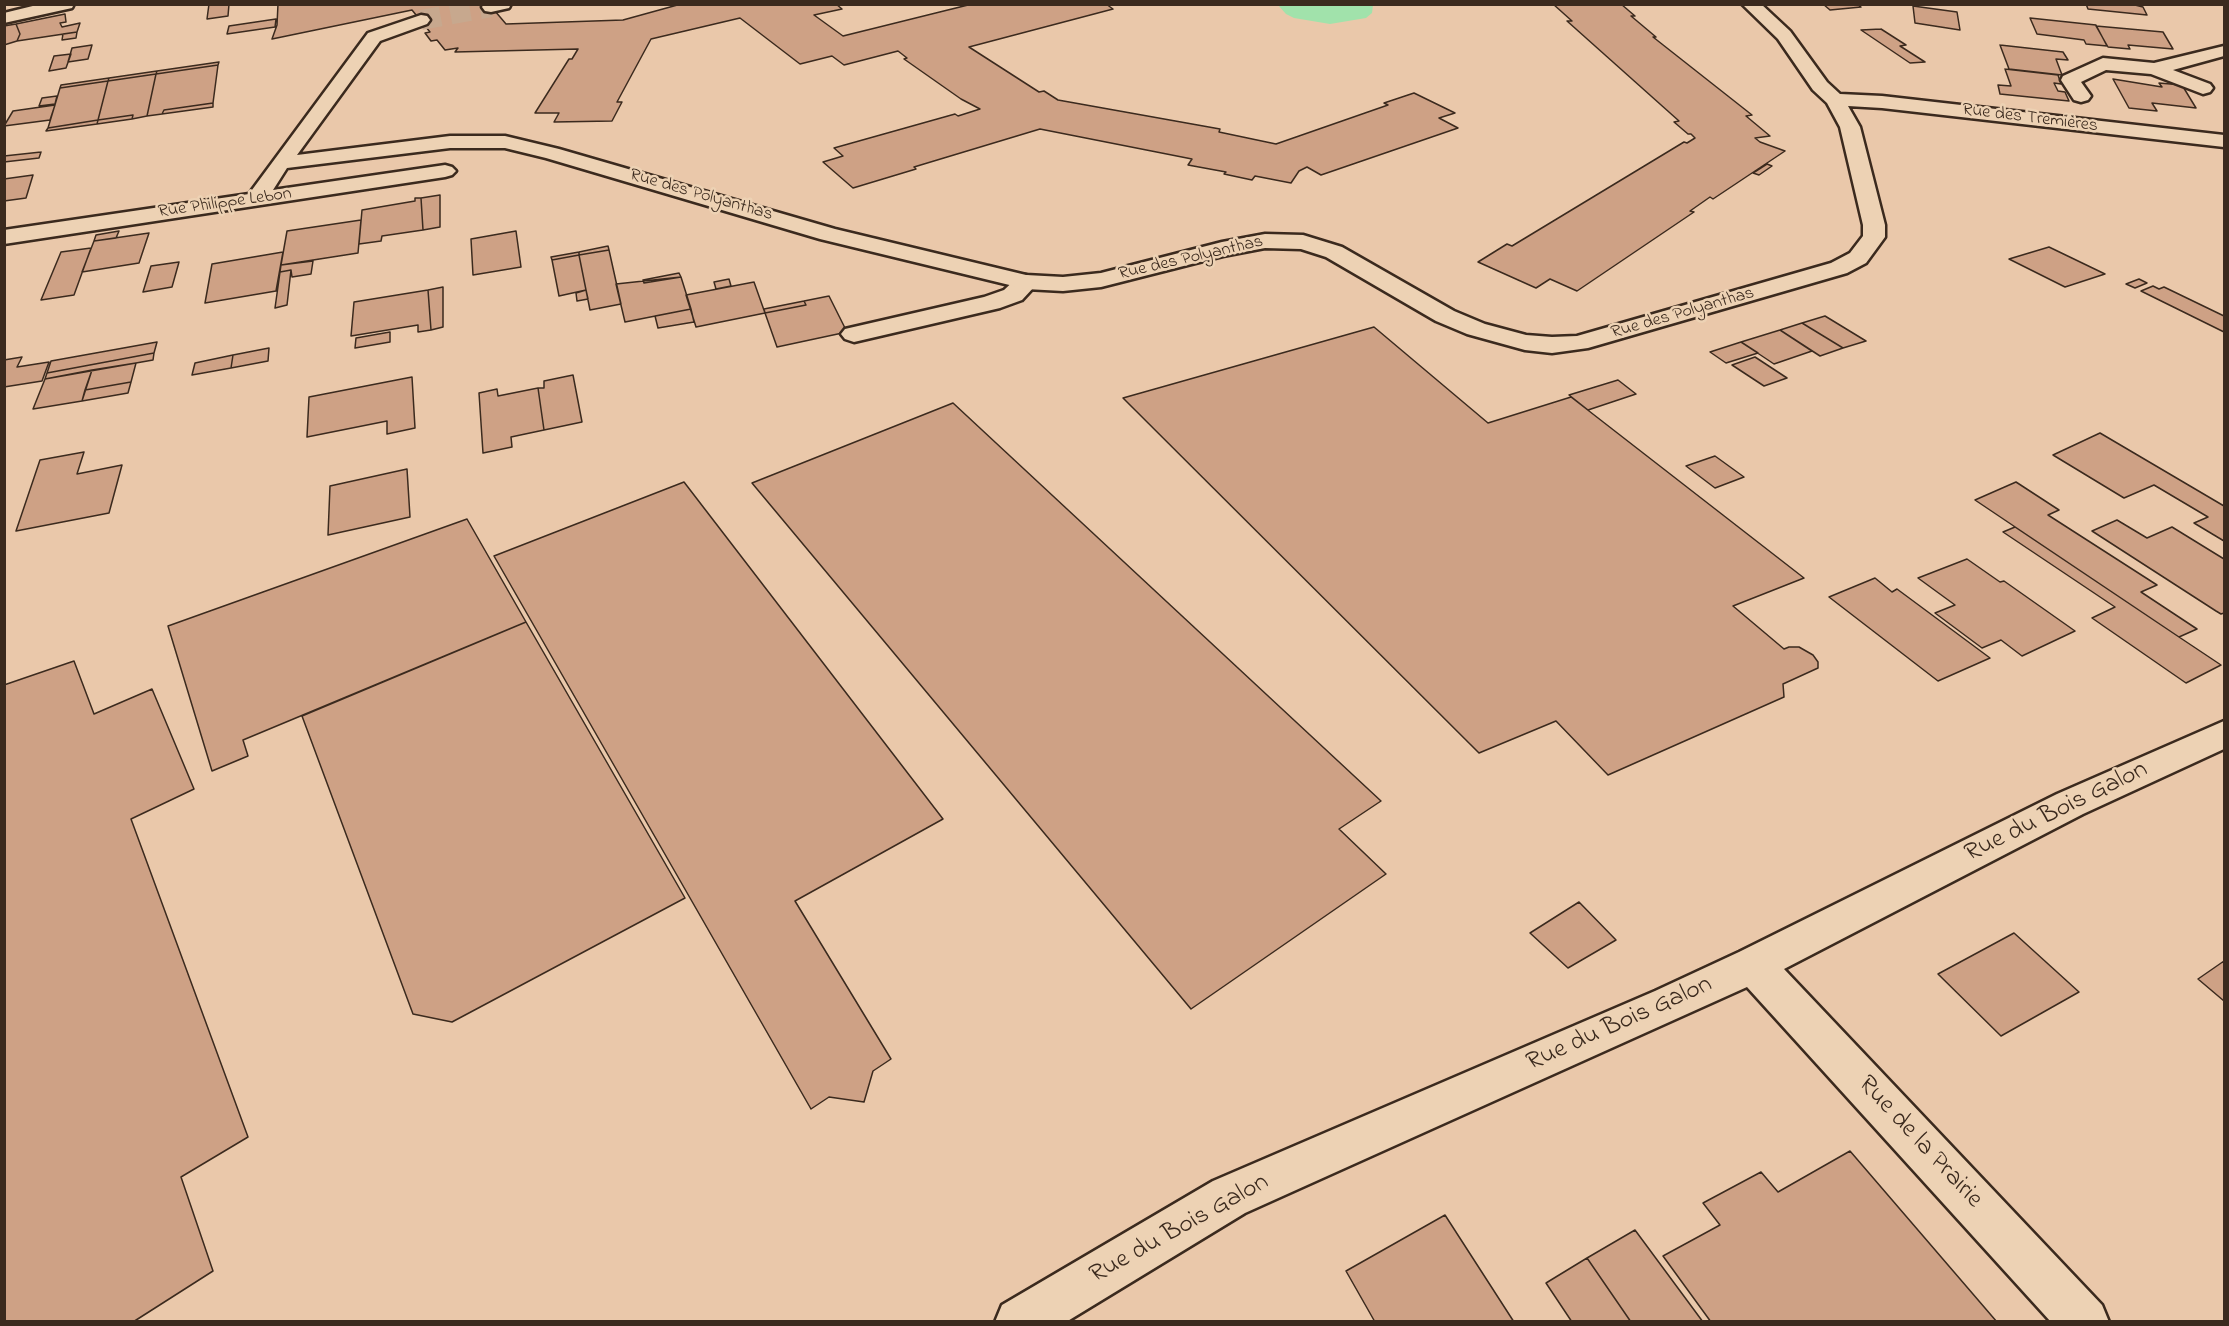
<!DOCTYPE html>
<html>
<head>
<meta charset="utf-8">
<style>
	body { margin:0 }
	#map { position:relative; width:2229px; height:1326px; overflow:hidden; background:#eac8aa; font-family:"Indie Flower",sans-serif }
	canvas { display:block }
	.frame { position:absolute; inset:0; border:6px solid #3b2a1e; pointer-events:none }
</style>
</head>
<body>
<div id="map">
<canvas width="2229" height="1326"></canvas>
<div class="frame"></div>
</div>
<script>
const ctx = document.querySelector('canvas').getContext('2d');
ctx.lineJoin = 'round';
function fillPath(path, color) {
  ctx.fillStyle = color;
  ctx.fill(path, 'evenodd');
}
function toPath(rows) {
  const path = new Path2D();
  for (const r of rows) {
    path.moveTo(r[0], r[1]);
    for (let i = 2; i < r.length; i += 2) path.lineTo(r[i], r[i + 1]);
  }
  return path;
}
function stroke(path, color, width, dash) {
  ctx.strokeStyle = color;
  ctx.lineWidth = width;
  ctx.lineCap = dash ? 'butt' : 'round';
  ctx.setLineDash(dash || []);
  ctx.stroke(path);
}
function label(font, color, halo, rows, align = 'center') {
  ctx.font = font + ' "Indie Flower",sans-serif';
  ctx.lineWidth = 5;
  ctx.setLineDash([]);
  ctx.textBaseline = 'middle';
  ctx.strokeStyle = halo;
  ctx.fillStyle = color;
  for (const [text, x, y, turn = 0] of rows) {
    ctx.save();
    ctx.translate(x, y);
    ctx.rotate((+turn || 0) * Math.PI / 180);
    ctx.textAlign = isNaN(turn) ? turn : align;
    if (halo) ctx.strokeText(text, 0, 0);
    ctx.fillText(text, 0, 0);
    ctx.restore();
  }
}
fillPath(toPath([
	[1373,5,1372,13,1366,18,1330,24,1294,18,1286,14,1278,5]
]), '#a1e2ab');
const building = toPath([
	[209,4,229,4,228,16,207,19,209,4],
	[278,4,489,4,506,24,623,20,681,4,836,4,842,9,814,15,843,36,972,4,1106,4,1113,9,969,47,1039,92,1044,91,1058,100,1220,129,1219,132,1276,144,1388,105,1384,103,1414,93,1455,113,1439,118,1458,128,1321,175,1307,167,1299,171,1291,183,1255,176,1252,180,1224,174,1226,172,1188,165,1192,159,1040,129,914,167,916,169,853,188,823,162,843,156,834,148,955,114,958,116,980,109,961,99,904,59,907,58,898,51,844,65,832,56,800,64,740,18,651,39,617,102,622,102,612,121,554,122,559,113,535,113,569,59,572,59,578,49,455,52,458,48,445,50,437,40,431,41,425,33,430,32,412,10,272,39,277,25,278,4],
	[1553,4,1621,4,1635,16,1631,16,1656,37,1653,37,1752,115,1746,116,1770,136,1755,138,1760,142,1785,151,1713,199,1710,197,1690,211,1694,212,1577,291,1550,279,1536,288,1478,262,1507,244,1512,246,1684,142,1687,143,1695,138,1691,134,1688,134,1674,122,1679,121,1567,21,1572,21,1553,4],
	[1823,4,1857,4,1861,7,1830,10,1823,4],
	[2086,4,2131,4,2143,7,2147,15,2088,9,2086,4],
	[1913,6,1957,12,1960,30,1915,23,1913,6],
	[65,14,66,22,60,23,62,27,80,23,77,32,17,41,20,34,16,24,65,14],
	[2030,18,2096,25,2107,46,2086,44,2084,40,2037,34,2030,18],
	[276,19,275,27,227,34,229,26,276,19],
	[16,24,20,34,17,41,4,45,4,26,16,24],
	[2096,26,2163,32,2173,49,2128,45,2130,49,2108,47,2096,26],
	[1881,29,1906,45,1900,46,1925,62,1910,63,1861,30,1881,29],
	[77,32,76,38,62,40,63,34,77,32],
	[92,45,88,59,68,62,72,48,92,45],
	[2000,45,2063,52,2068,60,2056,59,2062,75,2009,69,2000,45],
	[71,54,66,68,49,71,54,56,71,54],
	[219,62,218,65,156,74,157,71,219,62],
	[218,65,213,103,164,110,162,114,147,116,156,74,218,65],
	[2005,69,2058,75,2061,84,2054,83,2058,91,2065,92,2069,101,2000,94,1998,85,2011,86,2005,69],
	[157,71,156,74,108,81,109,78,157,71],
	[156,74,147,116,132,119,133,115,98,120,108,81,156,74],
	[109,78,108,81,60,88,61,85,109,78],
	[2113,79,2162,87,2159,83,2182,85,2196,108,2152,103,2157,111,2129,108,2113,79],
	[108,81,98,120,48,128,60,88,108,81],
	[57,96,55,104,39,106,42,98,57,96],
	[213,103,213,107,162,114,164,110,213,103],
	[55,105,50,120,4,126,13,111,55,105],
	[133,115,132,119,97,124,98,120,133,115],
	[98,120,97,124,46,131,48,128,98,120],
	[41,152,39,158,4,162,4,156,41,152],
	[1767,164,1772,166,1759,175,1753,173,1767,164],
	[33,175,26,198,4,201,4,179,33,175],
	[440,195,440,227,423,230,421,198,440,195],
	[415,198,421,198,423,230,382,236,381,241,359,244,362,210,415,201,415,198],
	[361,220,358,253,281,265,287,231,361,220],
	[119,231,116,238,94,241,96,235,119,231],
	[516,231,521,267,473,275,471,239,516,231],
	[149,233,139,263,82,272,94,241,149,233],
	[608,246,609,250,579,255,579,252,608,246],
	[2049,247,2105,274,2065,287,2009,259,2049,247],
	[91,248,74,295,41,300,61,252,91,248],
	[609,250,621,304,590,310,579,255,609,250],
	[283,252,276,291,205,303,212,264,283,252],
	[579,252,579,255,552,260,551,257,579,252],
	[579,255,586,290,559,296,552,260,579,255],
	[313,261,311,274,292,277,291,270,280,272,281,265,313,261],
	[179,262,172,287,143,292,151,266,179,262],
	[291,270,287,305,275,308,280,272,291,270],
	[679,273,681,277,644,283,643,280,679,273],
	[681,277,691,309,625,322,616,284,681,277],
	[729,279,731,286,716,289,714,282,729,279],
	[2139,279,2147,283,2135,288,2126,284,2139,279],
	[754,282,765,313,696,327,686,295,754,282],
	[2153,286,2159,289,2164,287,2224,316,2224,332,2141,291,2153,286],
	[443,287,443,327,431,330,428,290,443,287],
	[428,290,431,330,418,332,418,325,351,336,354,302,428,290],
	[586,290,588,299,577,301,576,293,586,290],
	[829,296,847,332,777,347,765,313,806,305,804,301,829,296],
	[804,301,806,305,765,313,764,309,804,301],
	[691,309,694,322,658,328,655,316,691,309],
	[1825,316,1866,341,1843,348,1802,323,1825,316],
	[1802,323,1843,348,1820,356,1780,330,1802,323],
	[1374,327,1488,423,1571,397,1804,578,1733,606,1784,649,1789,647,1799,647,1813,655,1818,662,1818,668,1783,684,1784,697,1608,775,1556,721,1479,753,1123,398,1374,327],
	[1780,330,1812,351,1774,364,1741,342,1780,330],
	[390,332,390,342,355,348,356,338,390,332],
	[157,342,154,353,47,373,51,361,157,342],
	[1741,342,1758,353,1726,363,1710,352,1741,342],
	[269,348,268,361,231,368,233,355,269,348],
	[154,353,153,360,45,379,47,373,154,353],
	[233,355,231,368,192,375,195,363,233,355],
	[22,357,17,367,49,362,42,381,4,387,4,360,22,357],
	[1755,357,1787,378,1764,386,1732,365,1755,357],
	[136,363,131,382,85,390,92,370,136,363],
	[92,370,82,401,33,409,45,379,92,370],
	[573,375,582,422,544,430,538,388,544,388,544,381,573,375],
	[412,377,415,428,387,434,387,421,307,437,309,397,412,377],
	[1618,380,1636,394,1588,410,1569,395,1618,380],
	[131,382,128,393,82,401,85,390,131,382],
	[538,388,544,430,511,437,512,447,483,453,479,393,497,389,498,396,538,388],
	[953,403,1381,801,1339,829,1386,874,1191,1009,752,483,953,403],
	[2100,433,2224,506,2224,541,2194,523,2208,517,2154,485,2124,498,2053,455,2100,433],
	[84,452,77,474,122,465,109,513,16,531,40,460,84,452],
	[1715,456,1744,477,1715,488,1686,466,1715,456],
	[407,469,410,517,328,535,330,486,407,469],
	[684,482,943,819,795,901,891,1059,873,1071,864,1102,829,1097,811,1109,494,556,684,482],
	[2016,482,2059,510,2048,515,2157,585,2141,592,2197,629,2179,637,1975,500,2016,482],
	[467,519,526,622,243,740,248,756,212,771,168,626,467,519],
	[2117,520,2147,538,2172,527,2224,559,2224,613,2221,614,2216,611,2092,531,2117,520],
	[2015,527,2179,637,2221,665,2186,683,2092,618,2115,607,2003,532,2015,527],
	[1967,559,2000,582,2004,581,2075,631,2022,656,2001,640,1982,648,1935,613,1955,605,1918,578,1967,559],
	[1875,578,1892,592,1897,589,1990,658,1938,681,1829,597,1875,578],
	[526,622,685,898,452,1022,413,1014,302,716,526,622],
	[74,661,94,714,152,689,194,789,131,819,248,1137,181,1177,213,1271,133,1322,4,1322,4,685,74,661],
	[1579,902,1616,940,1568,968,1530,933,1579,902],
	[2014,933,2079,992,2001,1036,1938,974,2014,933],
	[2224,961,2224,1001,2198,979,2224,961],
	[1850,1151,1997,1322,1711,1322,1663,1256,1720,1225,1703,1203,1761,1172,1778,1192,1850,1151],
	[1445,1215,1514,1322,1375,1322,1346,1271,1445,1215],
	[1635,1230,1703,1322,1631,1322,1587,1258,1635,1230],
	[1587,1258,1631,1322,1572,1322,1546,1283,1587,1258]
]);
fillPath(building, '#cea185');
stroke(building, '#3b2a1e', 1.5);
stroke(toPath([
	[421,20,491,7]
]), '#c7a88e', 20, [20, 10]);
const lane = toPath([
	[1026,275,1034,277,1038,282,1034,287,1022,300,1000,308,854,342,845,339,841,334,845,329,984,297,1004,290,1018,277,1026,275]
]);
const street = toPath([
	[484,4,511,4,509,8,491,12,485,11,482,7,484,4],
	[1742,4,1761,4,1790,31,1827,82,1840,94,1882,96,2224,135,2224,147,1882,108,1848,106,1860,127,1885,225,1885,237,1866,263,1847,273,1588,348,1552,353,1525,350,1467,334,1436,321,1326,257,1301,249,1265,248,1223,256,1101,287,1063,291,1026,289,820,239,546,158,505,148,450,148,287,168,273,190,445,165,452,167,456,171,452,175,445,177,4,244,4,230,249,194,368,33,421,15,427,16,430,20,427,24,380,41,297,155,450,136,505,136,559,149,835,229,1026,275,1063,277,1101,273,1222,242,1265,234,1303,235,1342,247,1454,311,1485,324,1526,335,1552,337,1577,336,1831,263,1850,253,1863,236,1863,225,1840,127,1827,103,1813,90,1778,39,1742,4],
	[2224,46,2224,56,2173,70,2210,84,2213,88,2210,92,2203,94,2151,74,2106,70,2081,82,2091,96,2088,100,2081,102,2074,100,2061,80,2063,76,2103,58,2154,63,2224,46],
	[2224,721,2224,749,2083,814,1784,969,2102,1305,2109,1322,2051,1322,1747,987,1245,1213,1066,1322,995,1322,1002,1305,1213,1181,1655,991,1739,952,2057,794,2224,721]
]);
const secondary = toPath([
	[41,4,74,4,72,8,4,23,4,13,41,4]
]);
stroke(lane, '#3b2a1e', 5);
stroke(street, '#3b2a1e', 5);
stroke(secondary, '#3b2a1e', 5);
fillPath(lane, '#edd2b4');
fillPath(street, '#edd2b4');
fillPath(secondary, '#edd2b4');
label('18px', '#3b2a1e', '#edd2b4', [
	["Rue des Tremières",2030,119,7],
	["Rue des Polyanthas",701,196,16],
	["Rue Philippe Lebon",225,204,-8],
	["Rue des Polyanthas",1191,259,-13],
	["Rue des Polyanthas",1683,314,-16]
]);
label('26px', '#3b2a1e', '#edd2b4', [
	["Rue du Bois Galon",2057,813,-26],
	["Rue du Bois Galon",1620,1025,-24],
	["Rue de la Prairie",1919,1143,47],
	["Rue du Bois Galon",1180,1230,-29]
]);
</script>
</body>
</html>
